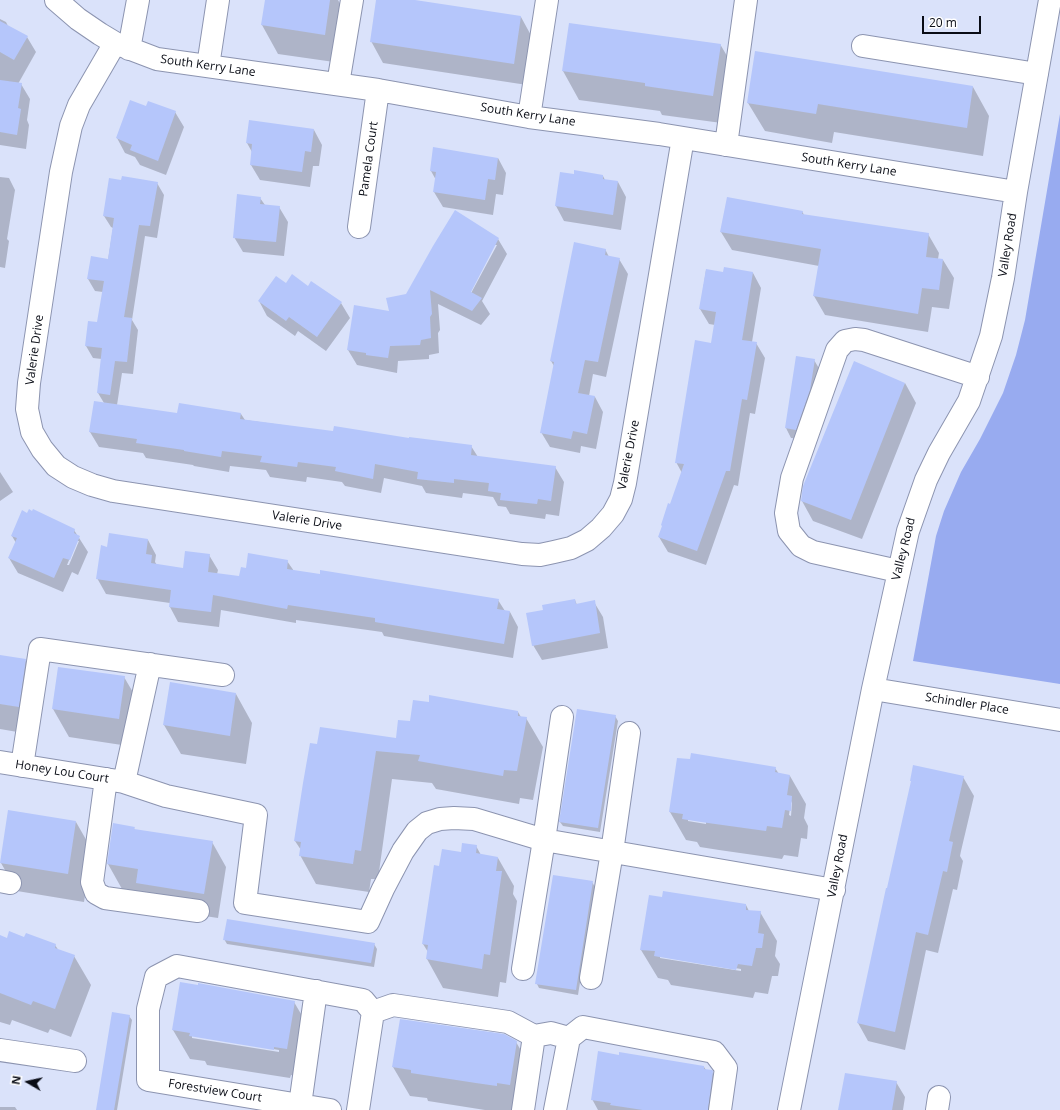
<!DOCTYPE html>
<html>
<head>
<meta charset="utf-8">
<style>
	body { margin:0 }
	#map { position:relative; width:1060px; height:1110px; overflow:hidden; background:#dae2fa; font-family:"Open Sans",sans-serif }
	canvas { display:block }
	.north { position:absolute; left:8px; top:1062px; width:40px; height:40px; -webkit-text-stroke:3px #fff; paint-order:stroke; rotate:279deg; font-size:11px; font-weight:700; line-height:16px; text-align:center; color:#090c15 }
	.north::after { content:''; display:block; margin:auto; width:14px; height:18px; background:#090c15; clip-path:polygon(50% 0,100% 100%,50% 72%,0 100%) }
	.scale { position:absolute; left:922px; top:16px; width:59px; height:18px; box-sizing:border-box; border:2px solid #090c15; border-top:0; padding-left:5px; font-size:12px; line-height:14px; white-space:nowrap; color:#090c15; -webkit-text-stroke:3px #fff; paint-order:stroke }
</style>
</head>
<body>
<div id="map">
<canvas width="1060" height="1110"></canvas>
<div class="north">N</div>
<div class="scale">20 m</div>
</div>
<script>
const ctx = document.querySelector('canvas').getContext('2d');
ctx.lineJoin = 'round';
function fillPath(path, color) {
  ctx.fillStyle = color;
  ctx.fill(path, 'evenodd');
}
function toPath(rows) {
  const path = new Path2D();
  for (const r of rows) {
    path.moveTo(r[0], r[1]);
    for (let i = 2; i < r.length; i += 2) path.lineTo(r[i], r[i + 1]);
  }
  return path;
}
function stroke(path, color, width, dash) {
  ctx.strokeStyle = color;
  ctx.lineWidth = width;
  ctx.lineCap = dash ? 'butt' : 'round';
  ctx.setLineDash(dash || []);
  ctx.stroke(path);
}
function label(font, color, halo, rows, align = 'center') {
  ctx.font = font + ' "Open Sans",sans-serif';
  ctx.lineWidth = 4;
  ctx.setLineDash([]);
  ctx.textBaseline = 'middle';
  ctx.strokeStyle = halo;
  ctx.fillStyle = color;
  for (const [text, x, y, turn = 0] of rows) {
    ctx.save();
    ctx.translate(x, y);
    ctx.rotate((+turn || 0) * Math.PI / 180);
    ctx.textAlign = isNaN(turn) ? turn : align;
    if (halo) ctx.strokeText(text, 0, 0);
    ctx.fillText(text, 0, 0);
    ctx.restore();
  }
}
fillPath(toPath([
	[1060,114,1060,684,913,661,936,536,944,511,961,472,980,439,1003,393,1016,355,1025,320]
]), '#98abf0');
fillPath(toPath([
	[266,0,338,0,348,18,341,63,278,54,262,25],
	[377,0,408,0,521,17,533,39,527,85,383,63,371,41],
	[0,19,6,22,8,26,27,37,36,52,18,84,21,84,30,99,27,120,29,125,26,149,0,145],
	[720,44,737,73,729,124,662,115,660,111,579,100,563,71],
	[973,87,989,116,983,156,834,132,832,143,765,131,748,103],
	[131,102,146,108,175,112,184,127,166,175,140,165,135,157,125,153,117,138],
	[314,130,322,145,319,166,313,166,310,187,260,180,251,165,252,152,247,143],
	[498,158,506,173,503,195,496,194,493,215,443,207,434,192,436,180,431,171],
	[575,175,603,176,605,180,618,182,626,197,621,230,564,221,556,206],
	[0,177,9,178,15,190,7,239,9,241,5,268,0,267],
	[157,183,164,195,157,238,145,236,132,320,138,330,133,374,122,373,117,405,178,414,241,414,245,420,334,432,471,446,478,457,555,467,564,482,559,516,546,514,545,519,510,514,506,507,498,506,493,497,463,493,462,498,426,493,422,486,384,478,381,493,345,486,342,482,307,477,306,482,270,477,266,470,230,466,229,472,194,466,193,465,146,458,143,453,99,447,90,432,104,403,98,393,102,359,93,358,86,346,98,323,103,292,95,291,88,279,108,260,113,228,111,227,104,216],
	[260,198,265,205,279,207,288,222,284,256,243,252,234,237],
	[802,211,804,215,928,234,939,253,938,259,943,260,954,278,949,309,932,307,928,332,825,315,814,296,819,266,732,250,721,232],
	[498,239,507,254,482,301,490,314,481,325,438,304,440,330,438,333,439,353,429,355,429,359,398,361,397,373,357,365,348,350,390,312,407,295],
	[494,245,497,245,469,297,467,296],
	[605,249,609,257,619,259,628,274,606,377,593,374,589,396,595,397,603,412,596,449,581,446,580,453,550,447,541,432,554,366,551,361],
	[706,270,724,273,753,273,761,288,752,342,756,343,765,358,755,414,750,413,738,486,734,485,706,565,668,552,659,537,682,473,676,462,712,344,715,325,709,324,700,309],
	[286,285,308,287,341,303,350,318,326,351,298,331,295,336,267,316,259,301],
	[814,360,820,370,801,439,791,438,786,428],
	[905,383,916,403,862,539,813,521,802,501],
	[0,472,13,492,0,501],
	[74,530,88,552,78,575,72,572,63,592,18,573,9,558,16,543,12,536],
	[77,541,79,541,69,565,67,565],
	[148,540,156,555,155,562,157,565,184,569,209,555,218,570,217,574,240,577,247,569,287,561,294,571,498,600,505,611,510,612,518,627,513,658,384,636,382,632,296,620,296,623,221,610,219,627,178,622,170,607,170,603,106,594,97,578,108,549],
	[575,600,577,605,594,602,603,617,608,648,542,660,533,645,544,611],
	[0,656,25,660,42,689,35,735,0,729],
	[124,677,141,706,135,747,69,737,53,709],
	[236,694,252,723,246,764,181,754,164,725],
	[518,712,521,717,526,718,543,747,533,800,520,798,519,804,436,789,432,783,392,779,378,879,371,879,369,892,316,884,300,855,301,850,295,841,318,745,397,739,410,722],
	[615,716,618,721,600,832,563,826,560,822],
	[775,768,779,774,790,776,806,804,804,818,808,826,807,839,801,838,798,857,784,855,782,859,719,850,700,847,697,842,686,840,670,812],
	[791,801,792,803,791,816,789,815],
	[688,819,706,822,706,824,688,821],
	[963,777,974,796,961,851,960,856,963,861,957,890,953,889,938,953,926,950,905,1050,868,1041,858,1023,912,783,911,781],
	[76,822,92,850,84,902,17,891,1,863],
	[134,828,135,830,212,842,226,867,218,918,151,908,142,892,122,889,108,864],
	[476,846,481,855,498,858,514,886,513,894,517,901,506,983,500,982,498,997,443,988,427,959,428,952,423,944,440,868,462,853],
	[592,882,595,887,578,995,539,988,537,984],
	[746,905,749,911,760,912,777,941,775,956,780,964,778,976,772,976,768,994,755,992,753,998,671,985,668,980,658,978,641,950],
	[660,956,741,969,741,971,660,958],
	[0,936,8,939,24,938,55,945,59,951,74,956,91,985,71,1037,50,1029,48,1033,12,1020,10,1025,0,1022],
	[224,939,374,944,377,949,374,967,227,944],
	[181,983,294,1002,311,1031,304,1078,291,1075,290,1078,207,1065,205,1061,190,1059,173,1030],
	[192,1035,279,1050,279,1052,192,1038],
	[129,1016,132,1020,117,1110,97,1110],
	[516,1042,533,1071,527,1110,485,1110,428,1101,427,1098,410,1096,393,1067],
	[704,1067,706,1070,712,1072,729,1101,728,1110,598,1110,592,1099],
	[896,1082,905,1097,903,1110,839,1110],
	[0,1107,15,1107,17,1110,0,1110]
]), '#0003');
fillPath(toPath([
	[265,0,330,0,325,35,261,25],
	[376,0,415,0,521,16,514,64,370,42],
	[0,21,28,36,14,60,0,52],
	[569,23,721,44,713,96,645,86,645,83,562,71],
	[755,51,973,86,967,128,818,104,816,114,747,103],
	[0,80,22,83,18,108,21,109,17,135,0,132],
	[130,100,146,106,148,101,176,111,158,161,130,150,132,145,116,138],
	[249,120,314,129,311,152,305,151,302,172,250,165,252,144,246,143],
	[433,147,498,158,495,180,488,179,485,200,433,192,436,172,430,171],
	[574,170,603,175,603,179,618,181,613,215,555,206,560,172,574,174],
	[122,176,158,182,150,226,139,225,124,317,132,318,127,362,115,361,110,395,97,393,102,348,85,346,88,321,97,322,104,281,87,279,91,256,108,259,114,218,103,216,109,178,121,180],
	[237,194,261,197,260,204,280,206,276,242,233,238],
	[727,197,803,211,802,214,929,233,926,257,943,259,939,290,922,288,918,314,813,296,821,249,720,232],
	[455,210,499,238,471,292,482,298,472,311,430,290,432,314,430,317,431,338,421,340,420,345,390,346,388,358,366,355,366,353,347,350,354,305,389,311,386,298,406,294,433,246],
	[574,242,606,249,605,255,620,258,598,362,585,360,578,393,595,396,587,434,573,431,571,439,540,433,554,362,550,361],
	[724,267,753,272,742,340,757,342,747,400,742,399,730,471,726,471,697,551,658,537,662,526,661,525,668,503,670,504,684,464,675,463,695,340,711,343,716,312,699,309,706,269,723,272],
	[292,274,308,286,311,281,342,302,317,337,289,317,286,321,258,301,276,276,286,283],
	[796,356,815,359,810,390,796,430,785,428],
	[854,361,905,383,851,520,801,501,803,486],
	[94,401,177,413,179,403,241,413,240,419,333,431,334,426,409,438,409,437,472,445,471,455,556,466,551,501,538,499,537,504,500,500,501,493,488,491,489,483,454,479,454,483,417,479,418,472,375,464,373,479,335,471,336,467,298,462,297,467,260,462,262,456,222,451,221,457,184,451,184,450,136,443,137,439,89,432],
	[29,509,32,511,33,509,75,529,74,533,80,536,70,560,63,558,54,578,8,558,17,538,11,536,22,510,27,513],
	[109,533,148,539,146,554,152,555,151,563,183,568,185,551,210,554,208,572,239,576,241,567,246,568,248,553,288,560,287,569,320,574,320,570,499,599,497,609,510,611,504,644,375,622,375,618,288,605,287,609,213,595,211,612,169,607,171,590,96,579,101,545,107,547],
	[575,599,576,604,595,600,600,633,532,646,526,613,543,610,542,605],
	[0,655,26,659,19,707,0,704],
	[58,667,125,676,119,719,52,709],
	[170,682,236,693,230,736,163,725],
	[429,695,518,711,518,716,527,717,517,771,504,770,503,776,418,761,420,755,376,751,361,851,355,850,353,864,299,856,301,842,294,841,303,783,310,743,317,744,320,727,396,738,398,720,410,721,413,700,429,702],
	[577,709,616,715,598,828,559,822],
	[691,753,776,767,775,772,790,775,787,795,792,796,791,811,785,810,782,828,767,826,766,831,701,822,682,819,683,814,669,812,677,758,690,759],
	[913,765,964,776,951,832,949,841,953,842,947,872,943,871,928,935,916,932,895,1032,857,1023,886,888,887,888,911,781,910,781],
	[8,810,76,821,68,874,0,863],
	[113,823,135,827,134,829,213,841,204,894,136,883,138,869,107,864],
	[462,843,477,845,476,853,498,857,496,871,502,871,490,955,484,954,482,969,426,959,428,945,422,944,434,865,439,866,442,849,461,852],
	[553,875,593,881,576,990,535,984],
	[663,891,746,904,746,910,761,911,758,933,764,934,762,948,756,948,752,966,738,964,736,970,654,956,655,951,640,950,649,895,662,897],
	[227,919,375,943,371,963,223,940],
	[9,931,24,937,26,933,56,944,55,948,75,955,55,1009,33,1001,31,1005,0,993,0,935,7,938],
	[180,982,198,985,198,983,295,1001,287,1049,274,1047,274,1050,189,1036,190,1033,172,1030],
	[112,1012,130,1015,114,1110,96,1110],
	[400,1019,504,1034,517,1041,510,1085,497,1083,497,1086,476,1083,411,1073,411,1070,392,1067],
	[598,1051,619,1055,619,1052,704,1066,704,1069,712,1070,713,1071,708,1110,643,1110,610,1105,611,1103,591,1100],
	[845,1073,897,1081,892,1110,838,1110]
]), '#b5c6fb');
const minor = toPath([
	[56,0,78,19,100,34,115,43,157,59,378,90,529,117,659,134,1016,192],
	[115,43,79,105,71,126,61,172,29,383,27,409,32,432,42,449,56,466,73,477,92,485,113,491,522,554,540,555,554,552,571,548,587,540,601,528,613,514,621,499,625,483,683,138],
	[863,46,1037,74],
	[129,49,138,0],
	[208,66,218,0],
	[338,84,352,0],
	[529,117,547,0],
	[726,145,746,0],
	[359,227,378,90],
	[898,571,813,552,801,546,789,531,786,513,792,478,837,350,845,341,855,339,864,340,978,377],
	[873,689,1060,720],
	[0,762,124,782,166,796,256,815,245,903,368,922,383,889,403,851,417,831,427,823,440,819,454,818,474,819,544,840,834,890],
	[22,766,40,649,223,675],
	[106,779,92,882,96,893,105,898,198,911],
	[124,782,150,664],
	[0,881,10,883],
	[523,969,544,840,562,717],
	[591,978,612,852,629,733],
	[0,1050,75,1061],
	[300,1105,316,991],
	[330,1110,148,1080,148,1009,156,977,177,966,363,1000,373,1012],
	[358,1110,373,1012,393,1005,508,1022,534,1036],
	[523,1110,534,1036,551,1033,569,1038],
	[555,1110,569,1038,583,1027,714,1052,726,1068,720,1110],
	[789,1110,873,689,908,531,926,480,939,453,969,401,991,336,1003,278,1016,192,1050,0],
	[937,1110,939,1097]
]);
stroke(minor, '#8c94b0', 24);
stroke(minor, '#fff', 22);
label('12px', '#090c15', '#fff', [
	["South Kerry Lane",208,66,8],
	["South Kerry Lane",528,115,9],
	["Pamela Court",369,159,-82],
	["South Kerry Lane",849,165,9],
	["Valley Road",1008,245,-81],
	["Valerie Drive",35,350,-82],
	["Valerie Drive",629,455,-79],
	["Valerie Drive",307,521,9],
	["Valley Road",904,549,-76],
	["Schindler Place",967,704,9],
	["Honey Lou Court",62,772,9],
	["Valley Road",838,866,-79],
	["Forestview Court",215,1091,9]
]);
</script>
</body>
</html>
